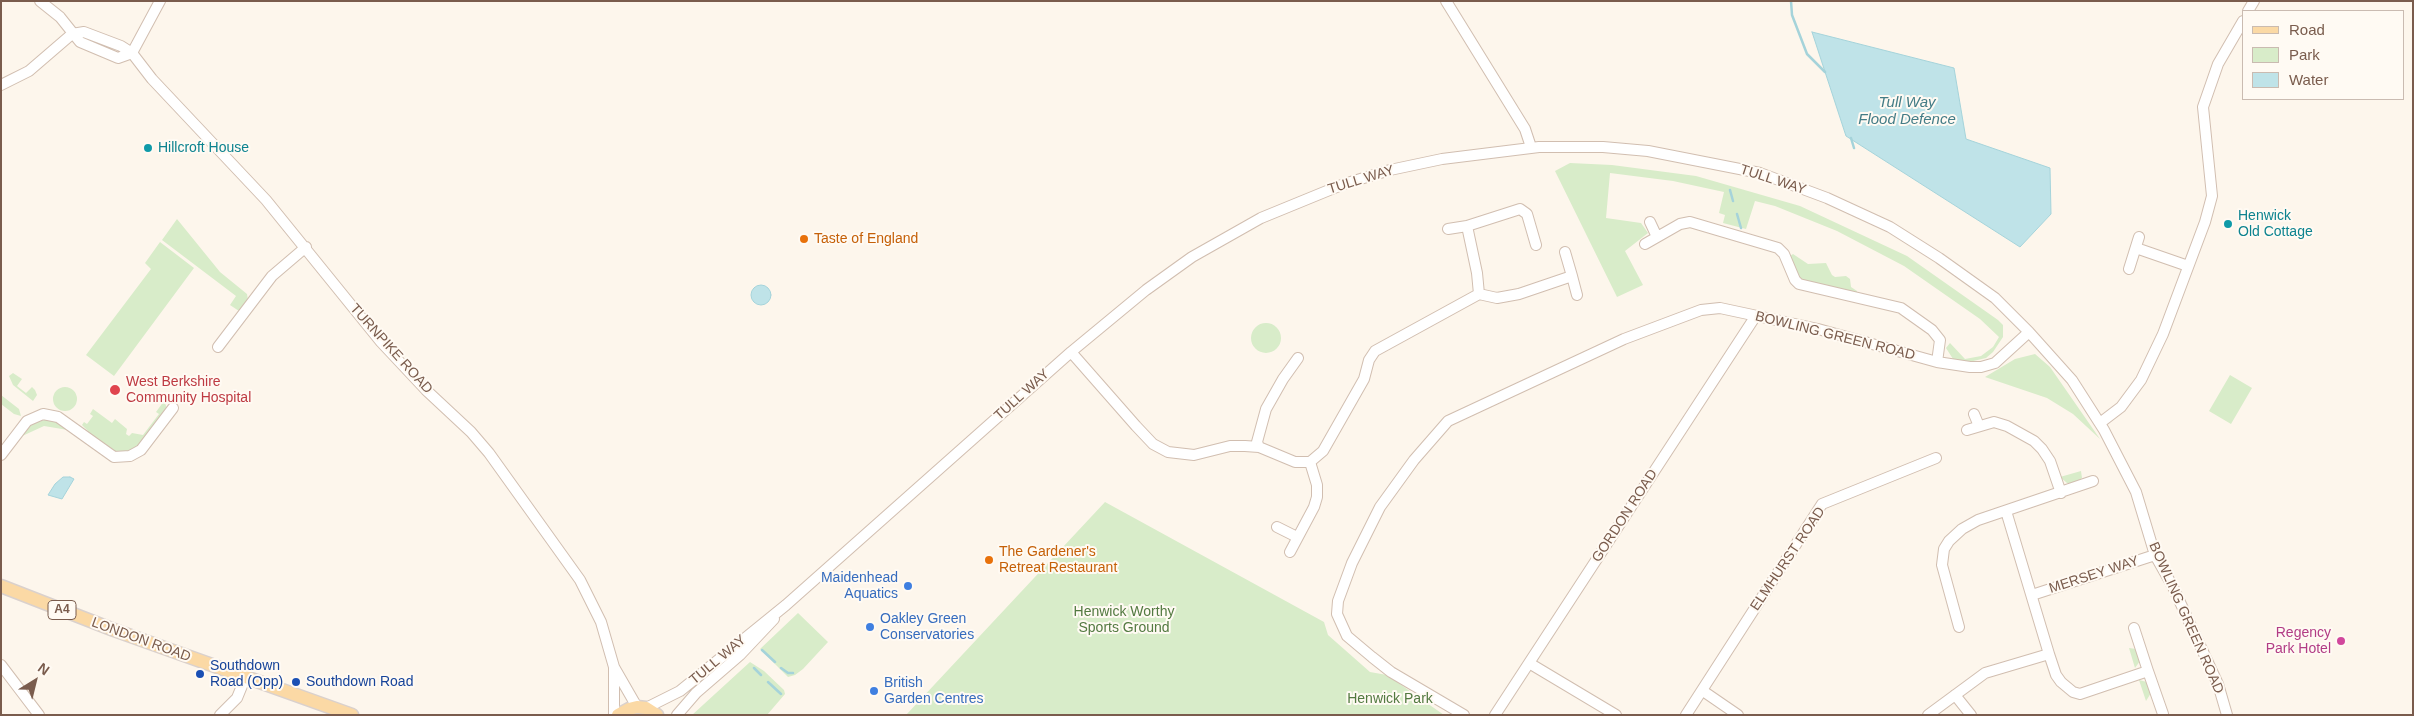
<!DOCTYPE html>
<html>
<head>
<meta charset="utf-8">
<style>
	body { margin:0 }
	#map { position:relative; width:2414px; height:716px; overflow:hidden; background:#fdf6ec; font-family:Arial,sans-serif }
	canvas { display:block }
	.frame { position:absolute; inset:0; border:2px solid #7a5c4d; pointer-events:none }
	.legend { position:absolute; left:2242px; top:10px; width:162px; height:90px; box-sizing:border-box; background:#fffaf3; border:1px solid #cabbb1; margin:0; padding:6px 9px; list-style:none; font-size:15px; color:#7a5c4d }
	.legend li { display:flex; align-items:center; gap:10px; height:25px }
	.legend b { width:25px; border:1px solid #cabbb1 }
	.north { position:absolute; left:10px; top:656px; width:50px; height:50px; -webkit-text-stroke:4px #fffaf3; paint-order:stroke; rotate:36deg; font-size:14px; font-weight:700; line-height:20px; text-align:center; color:#7a5c4d }
	.north::after { content:''; display:block; margin:auto; width:18px; height:22px; background:#7a5c4d; clip-path:polygon(50% 0,100% 100%,50% 72%,0 100%) }
</style>
</head>
<body>
<div id="map">
<canvas width="2414" height="716"></canvas>
<div class="frame"></div>
<ul class="legend">
<li><b style="height:6px;background:#fbd9a5"></b>Road</li>
<li><b style="height:14px;background:#d8ecc9"></b>Park</li>
<li><b style="height:14px;background:#bfe3e8"></b>Water</li>
</ul>
<div class="north">N</div>
</div>
<script>
const ctx = document.querySelector('canvas').getContext('2d');
ctx.lineJoin = 'round';
function fillPath(path, color) {
  ctx.fillStyle = color;
  ctx.fill(path, 'evenodd');
}
function toPath(rows) {
  const path = new Path2D();
  for (const r of rows) {
    if (r.length === 3) {
      path.moveTo(r[0] + r[2], r[1]);
      path.arc(r[0], r[1], r[2], 0, 2 * Math.PI);
      continue;
    }
    path.moveTo(r[0], r[1]);
    for (let i = 2; i < r.length; i += 2) path.lineTo(r[i], r[i + 1]);
  }
  return path;
}
function stroke(path, color, width, dash) {
  ctx.strokeStyle = color;
  ctx.lineWidth = width;
  ctx.lineCap = dash ? 'butt' : 'round';
  ctx.setLineDash(dash || []);
  ctx.stroke(path);
}
function label(font, color, halo, rows, align = 'center') {
  ctx.font = font + ' Arial,sans-serif';
  ctx.lineWidth = 4;
  ctx.setLineDash([]);
  ctx.textBaseline = 'middle';
  ctx.strokeStyle = halo;
  ctx.fillStyle = color;
  for (const [text, x, y, turn = 0] of rows) {
    ctx.save();
    ctx.translate(x, y);
    ctx.rotate((+turn || 0) * Math.PI / 180);
    ctx.textAlign = isNaN(turn) ? turn : align;
    if (halo) ctx.strokeText(text, 0, 0);
    ctx.fillText(text, 0, 0);
    ctx.restore();
  }
}
fillPath(toPath([
	[1570,163,1612,165,1696,176,1800,206,1907,256,1998,320,2003,325,2003,337,1993,352,1986,358,1969,362,1953,359,1946,348,1950,343,1965,359,1981,356,1993,347,1999,337,1980,319,1904,266,1837,231,1775,206,1755,201,1746,229,1723,223,1725,215,1719,213,1724,192,1673,181,1610,173,1606,218,1641,223,1648,233,1625,251,1643,285,1617,297,1555,171],
	[177,219,220,272,247,294,248,300,239,311,230,305,236,296,162,240],
	[160,242,194,268,114,376,86,355,151,269,145,263],
	[1793,254,1808,264,1826,263,1832,275,1835,277,1846,276,1850,279,1851,287,1857,291,1857,295,1800,280,1790,256],
	[1266,338,15],
	[2035,354,2050,367,2100,439,2073,414,2047,398,1985,377,2015,359],
	[13,373,22,379,17,386,26,393,32,387,35,390,37,395,33,401,13,385,9,376],
	[2230,375,2252,388,2231,424,2209,411],
	[65,399,12],
	[1,395,19,409,21,416,14,414,1,404],
	[164,401,167,408,140,444,130,451,113,451,87,434,88,431,82,425,84,422,87,424,93,416,90,414,93,409,112,423,115,419,127,429,126,434,129,436,132,433,143,435,159,414,156,412],
	[47,419,59,423,68,430,44,426,20,437,32,424],
	[2081,471,2082,478,2075,483,2067,483,2060,477],
	[1105,502,1324,622,1328,635,1370,672,1387,675,1444,715,906,715],
	[798,613,828,642,803,669,795,675,788,677,760,649],
	[2129,648,2136,649,2140,661,2135,668],
	[750,662,764,671,784,690,785,694,767,715,692,715],
	[2139,680,2147,682,2151,693,2146,701]
]), '#d8ecc9');
const water = toPath([
	[1812,32,1954,68,1966,139,2050,168,2051,214,2020,247,1846,136,1812,32],
	[761,295,10],
	[70,477,74,479,62,499,48,495,55,484,63,477,70,477]
]);
fillPath(water, '#bfe3e8');
stroke(water, '#a5d3da', 1);
stroke(toPath([
	[1791,1,1792,15,1807,54,1825,72],
	[1851,138,1854,148],
	[1730,190,1733,201],
	[1737,214,1741,228],
	[762,650,775,662],
	[754,668,761,675],
	[781,668,788,673,793,673],
	[768,682,781,694]
]), '#a5d3da', 2.5);
const minor = toPath([
	[40,1,60,17,80,42,118,58,132,53],
	[1446,1,1525,129,1531,147],
	[2248,11,2254,1],
	[132,53,160,1],
	[1,85,29,71,72,34,84,32,121,46,132,53,152,79,266,200,381,342,426,390,471,432,489,453,580,580,601,622,614,667,637,707],
	[1650,222,1657,237],
	[1467,226,1520,209,1527,214,1536,245],
	[1448,229,1467,226,1477,273,1479,294],
	[1645,244,1680,224,1690,222,1778,248,1784,254,1795,280,1799,284,1901,308,1932,330,1940,340,1937,362],
	[2136,248,2188,266],
	[2129,269,2139,237],
	[1572,276,1577,295],
	[218,347,272,276,306,247],
	[1071,352,1136,426,1153,444,1168,452,1194,455,1230,446,1245,446,1259,447,1295,462,1310,462,1323,451,1364,379,1369,360,1375,351,1479,294,1497,298,1519,294,1572,276,1565,252],
	[1974,414,1979,426],
	[2100,423,2121,407,2141,380,2163,334,2205,222,2212,196,2203,107,2218,64,2243,21],
	[1967,430,1994,422,2007,426,2034,441,2042,449,2050,461,2061,493],
	[1259,447,1257,442,1266,409,1283,379,1298,358],
	[1,455,27,421,43,414,58,417,114,457,130,456,141,450,173,408],
	[2006,511,2049,654],
	[1277,527,1297,537],
	[1290,552,1314,507,1317,497,1317,485,1310,462],
	[2032,595,2155,555],
	[1959,627,1942,565,1944,549,1949,541,1962,529,1978,520,2093,481],
	[2134,628,2148,671],
	[1529,663,1616,715],
	[1,665,39,715],
	[1703,691,1738,715],
	[1955,695,1971,715],
	[646,708,680,691,786,605,1071,352,1146,290,1192,257,1261,218,1344,184,1390,170,1442,159,1539,147,1603,147,1648,151,1760,173,1827,198,1890,227,1939,258,1995,298,2029,332,2072,380,2104,430,2136,492,2155,555,2173,587,2218,684,2227,715],
	[220,715,237,698,246,676],
	[614,715,614,668],
	[677,715,696,693,740,655,774,619],
	[1464,715,1391,672,1372,657,1347,636,1337,614,1338,601,1352,563,1380,507,1414,460,1448,421,1624,339,1701,310,1720,308,1818,329,1937,362,1970,367,1981,367,1995,363,2029,332],
	[1495,715,1755,317],
	[1686,715,1822,504,1936,458],
	[1928,715,1985,673,2049,654,2056,675,2061,682,2073,692,2080,694,2148,671,2163,714]
]);
const major = toPath([
	[1,586,114,630,352,715],
	[618,715,629,709,637,707,646,708,657,715]
]);
stroke(minor, '#d1beb0', 12);
stroke(major, '#dad1cd', 15);
stroke(minor, '#fff', 10);
stroke(major, '#fbd9a5', 12);
for (const [x, y, r, color] of [
	[148,148,5,"#0f9aa8"],
	[2228,224,5,"#0f9aa8"],
	[804,239,5,"#e8710a"],
	[115,390,6,"#e0444e"],
	[989,560,5,"#e8710a"],
	[908,586,5,"#3f7fe0"],
	[870,627,5,"#3f7fe0"],
	[2341,641,5,"#d1479c"],
	[200,674,5,"#1a4fb4"],
	[296,682,5,"#1a4fb4"],
	[874,691,5,"#3f7fe0"]
]) {
  const dot = new Path2D();
  dot.arc(x, y, r, 0, 2 * Math.PI);
  ctx.fillStyle = color;
  ctx.fill(dot);
  stroke(dot, '#fffaf3', 2);
}
for (const [x, y, w] of [
	[62,610,28]
]) {
  const box = new Path2D();
  box.roundRect(x - w / 2, y - 9.5, w, 19, 4);
  ctx.fillStyle = '#fffaf3';
  ctx.fill(box);
  stroke(box, '#7a5c4d', 1);
}
label('bold 12px', '#7a5c4d', null, [
	["A4",62,610]
]);
label('14px', '#0d838f', '#fffaf3', [
	["Hillcroft House",158,148],
	["Henwick",2238,216],
	["Old Cottage",2238,232]
], 'left');
label('14px', '#7a5c4d', '#fffaf3', [
	["TULL WAY",1361,180,-17],
	["TULL WAY",1773,180,18],
	["BOWLING GREEN ROAD",1835,336,14],
	["TURNPIKE ROAD",391,349,48],
	["TULL WAY",1022,395,-42],
	["GORDON ROAD",1625,516,-57],
	["ELMHURST ROAD",1788,559,-56],
	["MERSEY WAY",2094,575,-18],
	["BOWLING GREEN ROAD",2186,618,66],
	["LONDON ROAD",141,640,20],
	["TULL WAY",718,660,-40]
]);
label('14px', '#c56008', '#fffaf3', [
	["Taste of England",814,239],
	["The Gardener's",999,552],
	["Retreat Restaurant",999,568]
], 'left');
label('14px', '#be3a42', '#fffaf3', [
	["West Berkshire",126,382],
	["Community Hospital",126,398]
], 'left');
label('14px', '#366cbe', '#fffaf3', [
	["Maidenhead",898,578,"right"],
	["Aquatics",898,594,"right"],
	["Oakley Green",880,619],
	["Conservatories",880,635],
	["British",884,683],
	["Garden Centres",884,699]
], 'left');
label('14px', '#537a41', '#fffaf3', [
	["Henwick Worthy",1124,612],
	["Sports Ground",1124,628],
	["Henwick Park",1390,699]
]);
label('14px', '#b23c85', '#fffaf3', [
	["Regency",2331,633],
	["Park Hotel",2331,649]
], 'right');
label('14px', '#164399', '#fffaf3', [
	["Southdown",210,666],
	["Road (Opp)",210,682],
	["Southdown Road",306,682]
], 'left');
label('italic 15px', '#437c86', '#fffaf3', [
	["Tull Way",1907,103],
	["Flood Defence",1907,120]
]);
</script>
</body>
</html>
